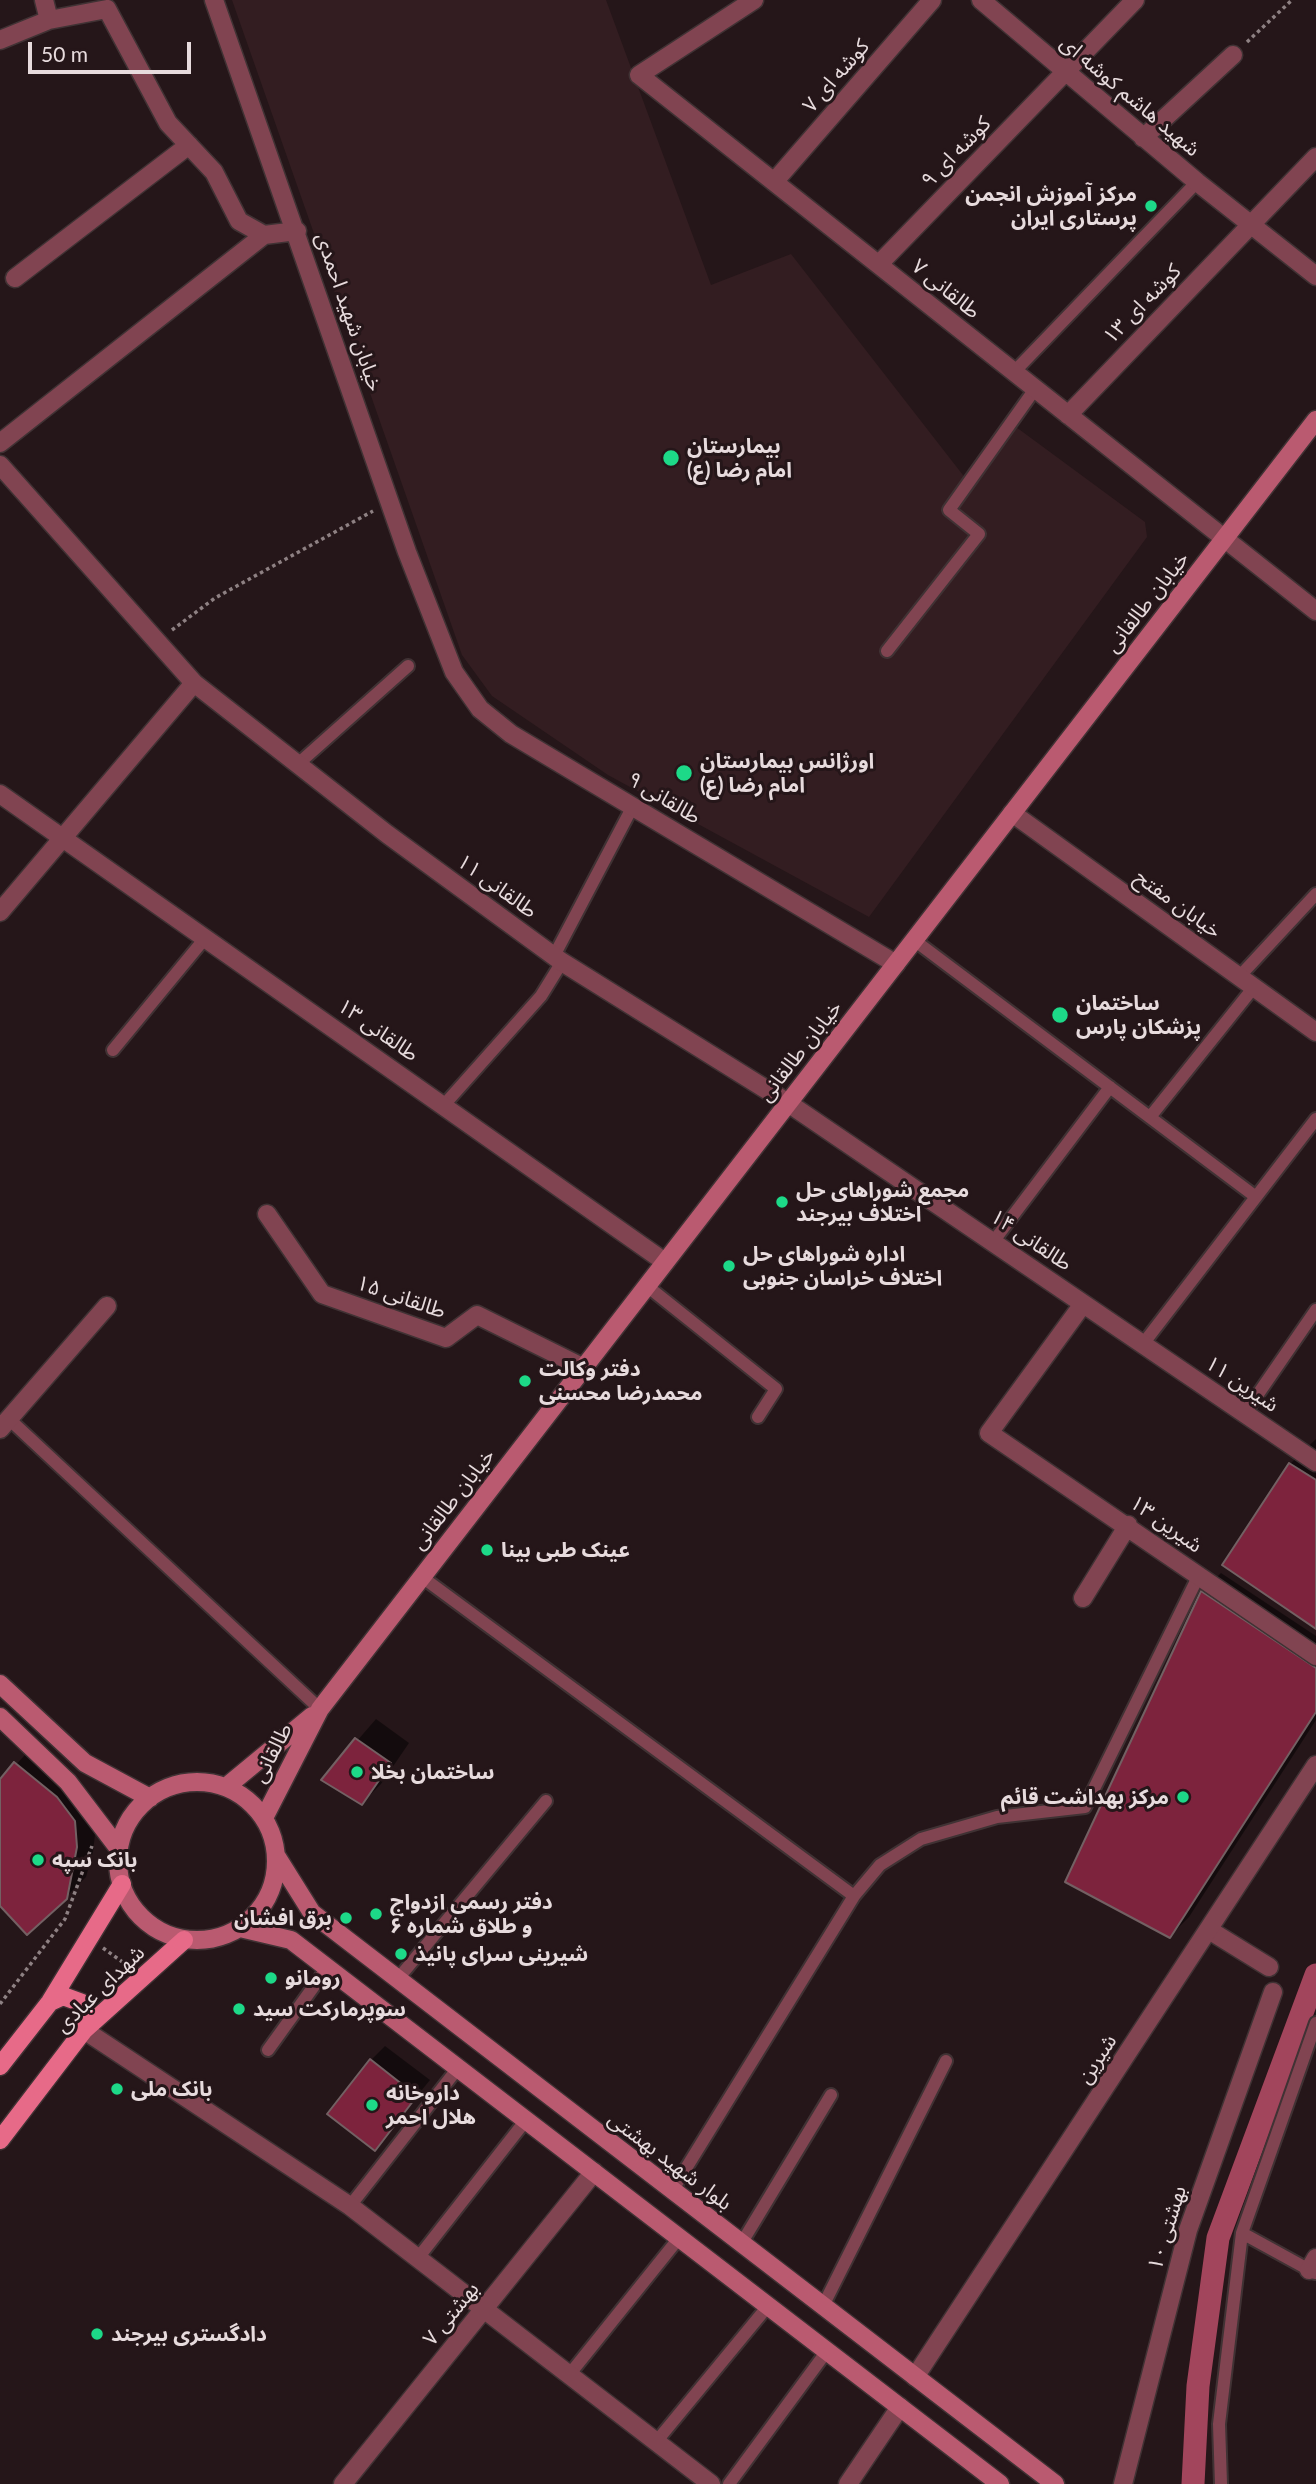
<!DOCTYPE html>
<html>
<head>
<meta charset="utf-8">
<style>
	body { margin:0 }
	#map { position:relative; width:1316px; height:2484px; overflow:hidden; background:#251619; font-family:Lato,sans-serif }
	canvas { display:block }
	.scale { position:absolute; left:28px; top:42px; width:163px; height:32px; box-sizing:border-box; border:4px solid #e7dbdd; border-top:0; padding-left:9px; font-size:21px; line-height:24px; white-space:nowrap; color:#e7dbdd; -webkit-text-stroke:5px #251619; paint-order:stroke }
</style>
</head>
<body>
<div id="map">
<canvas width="1316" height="2484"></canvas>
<div class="scale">50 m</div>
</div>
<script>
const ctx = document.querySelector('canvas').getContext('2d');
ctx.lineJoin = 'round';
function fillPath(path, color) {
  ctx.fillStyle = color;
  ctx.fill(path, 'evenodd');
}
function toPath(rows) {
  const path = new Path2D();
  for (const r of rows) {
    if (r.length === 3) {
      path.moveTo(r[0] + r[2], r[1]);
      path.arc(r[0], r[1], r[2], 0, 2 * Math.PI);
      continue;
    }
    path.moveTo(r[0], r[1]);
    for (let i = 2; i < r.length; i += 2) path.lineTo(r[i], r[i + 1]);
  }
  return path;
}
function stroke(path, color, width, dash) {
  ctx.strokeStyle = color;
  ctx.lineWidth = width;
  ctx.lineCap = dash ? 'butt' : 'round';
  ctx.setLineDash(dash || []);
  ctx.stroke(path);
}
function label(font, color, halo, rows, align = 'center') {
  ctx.font = font + ' Lato,"Noto Sans Arabic",sans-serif';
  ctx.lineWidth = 6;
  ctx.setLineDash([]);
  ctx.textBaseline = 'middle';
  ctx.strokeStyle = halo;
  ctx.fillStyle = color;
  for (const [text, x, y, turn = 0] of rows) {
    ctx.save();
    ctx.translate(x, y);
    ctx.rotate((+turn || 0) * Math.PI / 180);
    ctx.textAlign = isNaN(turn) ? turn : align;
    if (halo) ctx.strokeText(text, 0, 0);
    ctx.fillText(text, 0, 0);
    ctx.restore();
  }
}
fillPath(toPath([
	[232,0,606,0,711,285,791,254,973,488,1016,427,1145,522,1147,537,869,917,608,775,492,696,462,655]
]), '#331d21');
fillPath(toPath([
	[1316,1439,1316,1627,1290,1464],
	[1221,1573,1316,1636,1316,1720,1189,1917,1170,1936,1202,1592],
	[376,1719,409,1743,381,1784,362,1803,324,1779],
	[35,1744,76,1778,94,1801,96,1826,93,1852,86,1877,66,1897,0,1903,0,1782],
	[385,2046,430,2080,375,2148,371,2060]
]), '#0007');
stroke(toPath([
	[1193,2484,1198,2386,1218,2238,1316,1975]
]), '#a2455c', 23);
const building = toPath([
	[1289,1463,1316,1480,1316,1629,1222,1565,1289,1463],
	[1201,1591,1316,1668,1316,1712,1170,1938,1065,1882,1201,1591],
	[355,1738,391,1763,362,1805,321,1780,355,1738],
	[14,1762,57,1797,75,1821,77,1847,67,1899,27,1935,0,1906,0,1779,14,1762],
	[370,2059,417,2096,375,2151,327,2114,370,2059]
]);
fillPath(building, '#7d233d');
stroke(building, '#736063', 2);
const service = toPath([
	[1014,372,1197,182],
	[887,651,979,534,949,510,1035,389],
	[298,764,408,666],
	[914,940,1256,1197],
	[554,956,633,806],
	[1239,977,1316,894],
	[113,1050,206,937],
	[444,1105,541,996,562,962],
	[1150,1117,1254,987],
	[993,1242,1110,1087],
	[647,1286,776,1389,758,1417],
	[1143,1344,1316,1119],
	[1245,1413,1316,1310],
	[9,1419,320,1709],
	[422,1577,854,1896],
	[397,1980,546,1801],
	[268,2050,327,1968],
	[672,2191,854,1896,880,1865,921,1839,997,1817,1085,1807,1199,1575],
	[350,2206,458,2068],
	[1242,2233,1315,2273],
	[741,2244,831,2095],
	[418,2258,526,2120],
	[823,2306,946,2061],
	[569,2375,679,2238],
	[656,2442,768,2306],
	[729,2484,827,2351],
	[1221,2484,1219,2424,1242,2233,1316,2023]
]);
const minor = toPath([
	[44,0,49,20],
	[214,0,407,552,454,672,480,709,511,734,896,964],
	[754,0,639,75,1316,611],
	[981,0,1197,182,1316,276],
	[0,40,49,20,107,9,168,123,214,172,239,221,264,235],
	[1143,138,1233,55],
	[774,182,932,0],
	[879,264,1135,0],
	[15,278,189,145],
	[1068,415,1316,157],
	[0,443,264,235,297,231],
	[0,465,194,683,387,834,562,962,788,1103,1316,1462],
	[0,794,665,1262],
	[1012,813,1316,1032],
	[0,912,194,683],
	[267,1214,322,1294,446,1338,477,1315,584,1368],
	[1083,1304,989,1433,1316,1656],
	[0,1429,107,1306],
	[1083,1598,1128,1525],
	[1209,1930,1269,1967],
	[84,2030,350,2206,711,2484],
	[1309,2270,1316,2258],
	[343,2484,594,2172],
	[848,2484,900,2407],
	[1123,2484,1188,2230,1273,1992]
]);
const tertiary = toPath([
	[915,2377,1316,1765]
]);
const secondary = toPath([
	[0,1684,85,1763,150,1798],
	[0,1717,68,1782,119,1849],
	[197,1861,79],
	[226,1787,312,1716],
	[264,1818,320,1709,1316,420],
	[277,1857,312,1913,1055,2484],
	[240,1928,291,1940,1000,2484]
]);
const primary = toPath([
	[50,2002,63,1996,82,2003,87,2015,84,2030],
	[0,2066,50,2002,122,1884],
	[0,2140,84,2030,184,1940]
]);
stroke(service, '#403234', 16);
stroke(minor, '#403234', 21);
stroke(tertiary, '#403234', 21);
stroke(secondary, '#403234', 21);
stroke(primary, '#403234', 21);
stroke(toPath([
	[1247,42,1292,0],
	[172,630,215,598,373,511],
	[103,1948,128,1966],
	[0,2004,65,1919,92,1846]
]), '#8e8183', 3.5, [3.5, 3.5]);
stroke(service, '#814451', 12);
stroke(minor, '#814451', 18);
stroke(tertiary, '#814451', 18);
stroke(secondary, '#ba5a70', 18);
stroke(primary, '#e76a88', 18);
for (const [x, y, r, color] of [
	[1151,206,7,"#1dd988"],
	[671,458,9,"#1dd988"],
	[684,773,9,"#1dd988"],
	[1060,1015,9,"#1dd988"],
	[782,1202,7,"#1dd988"],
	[729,1266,7,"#1dd988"],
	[525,1381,7,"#1dd988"],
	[487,1550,7,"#1dd988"],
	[357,1772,7,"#1dd988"],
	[1183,1797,7,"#1dd988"],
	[38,1860,7,"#1dd988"],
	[376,1914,7,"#1dd988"],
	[346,1918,7,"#1dd988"],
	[401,1954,7,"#1dd988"],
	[271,1978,7,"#1dd988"],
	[239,2009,7,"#1dd988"],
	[117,2089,7,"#1dd988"],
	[372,2105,7,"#1dd988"],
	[97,2334,7,"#1dd988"]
]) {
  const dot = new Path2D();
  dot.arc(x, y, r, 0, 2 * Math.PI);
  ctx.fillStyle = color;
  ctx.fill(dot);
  stroke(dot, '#251619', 2.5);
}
label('21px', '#e7dbdd', '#251619', [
	["کوشه ای ۷",836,76,-49],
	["شهید هاشم کوشه ای",1130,96,40],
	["کوشه ای ۹",956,152,-46],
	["طالقانی ۷",946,289,39],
	["کوشه ای ۱۳",1142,304,-46],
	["خیابان شهید احمدی",349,312,71],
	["خیابان طالقانی",1147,602,-52],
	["طالقانی ۹",664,798,31],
	["طالقانی ۱۱",497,886,36],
	["خیابان مفتح",1178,904,36],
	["طالقانی ۱۳",378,1030,35],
	["خیابان طالقانی",800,1051,-52],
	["طالقانی ۱۴",1031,1240,34],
	["طالقانی ۱۵",401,1297,19],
	["شیرین ۱۱",1242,1384,34],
	["خیابان طالقانی",453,1499,-52],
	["شیرین ۱۳",1166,1524,35],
	["طالقانی",272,1753,-63],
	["شهدای عبادی",100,1989,-44],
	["شیرین",1097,2059,-57],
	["بلوار شهید بهشتی",670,2161,37],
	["بهشتی ۱۰",1167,2228,-73],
	["بهشتی ۷",451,2314,-51]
]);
label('bold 21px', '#e7dbdd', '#251619', [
	["مرکز آموزش انجمن",1137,194,"right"],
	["پرستاری ایران",1137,218,"right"],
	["بیمارستان",687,446],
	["امام رضا (ع)",687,470],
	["اورژانس بیمارستان",700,761],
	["امام رضا (ع)",700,785],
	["ساختمان",1076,1003],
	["پزشکان پارس",1076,1027],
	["مجمع شوراهای حل",796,1190],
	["اختلاف بیرجند",796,1214],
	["اداره شوراهای حل",743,1254],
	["اختلاف خراسان جنوبی",743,1278],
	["دفتر وکالت",539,1369],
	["محمدرضا محسنی",539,1393],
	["عینک طبی بینا",501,1550],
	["ساختمان بخلا",371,1772],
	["مرکز بهداشت قائم",1169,1797,"right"],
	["بانک سپه",52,1860],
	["دفتر رسمی ازدواج",390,1902],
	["و طلاق شماره ۶",390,1926],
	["برق افشان",332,1918,"right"],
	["شیرینی سرای پانیذ",415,1954],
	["رومانو",285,1978],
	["سوپرمارکت سید",253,2009],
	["بانک ملی",131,2089],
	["داروخانه",386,2093],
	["هلال احمر",386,2117],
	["دادگستری بیرجند",111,2334]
], 'left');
</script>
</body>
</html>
